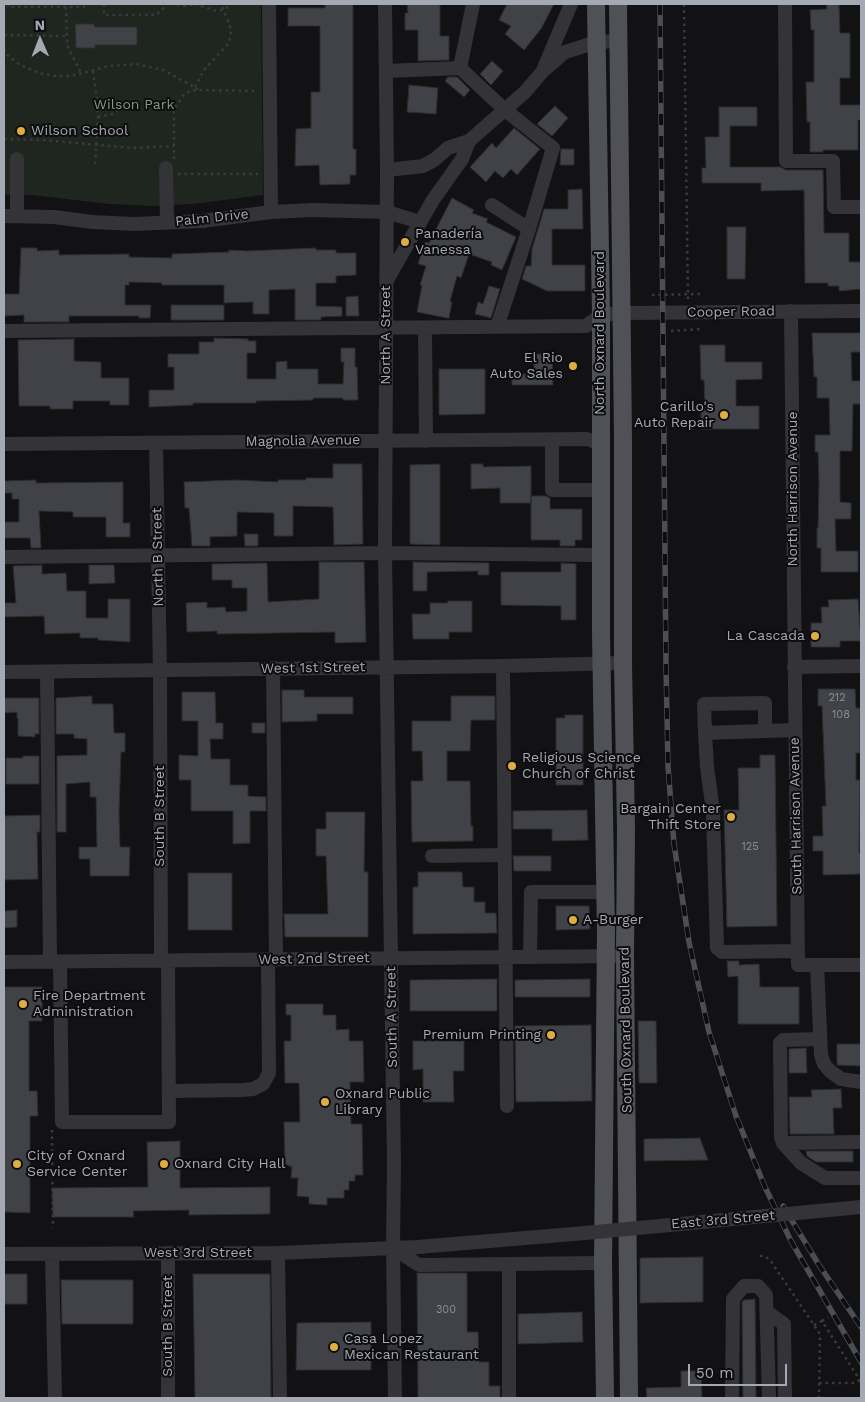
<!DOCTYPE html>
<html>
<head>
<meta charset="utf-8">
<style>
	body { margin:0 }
	#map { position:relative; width:865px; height:1402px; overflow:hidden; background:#121214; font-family:"Work Sans",sans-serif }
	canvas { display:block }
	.frame { position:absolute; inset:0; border:5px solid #a5a9b3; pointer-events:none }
	.north { position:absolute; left:15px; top:15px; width:50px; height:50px; -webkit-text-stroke:4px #0d0d0f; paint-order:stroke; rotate:359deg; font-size:14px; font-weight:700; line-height:20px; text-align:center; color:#a5a9b3 }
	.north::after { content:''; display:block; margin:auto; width:18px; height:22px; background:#a5a9b3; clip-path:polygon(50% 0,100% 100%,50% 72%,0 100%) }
	.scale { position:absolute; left:688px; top:1364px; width:99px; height:22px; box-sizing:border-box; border:2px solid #a5a9b3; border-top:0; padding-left:6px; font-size:15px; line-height:18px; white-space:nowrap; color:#a5a9b3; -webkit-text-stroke:4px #0d0d0f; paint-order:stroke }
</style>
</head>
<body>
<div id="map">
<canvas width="865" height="1402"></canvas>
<div class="frame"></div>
<div class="north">N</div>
<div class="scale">50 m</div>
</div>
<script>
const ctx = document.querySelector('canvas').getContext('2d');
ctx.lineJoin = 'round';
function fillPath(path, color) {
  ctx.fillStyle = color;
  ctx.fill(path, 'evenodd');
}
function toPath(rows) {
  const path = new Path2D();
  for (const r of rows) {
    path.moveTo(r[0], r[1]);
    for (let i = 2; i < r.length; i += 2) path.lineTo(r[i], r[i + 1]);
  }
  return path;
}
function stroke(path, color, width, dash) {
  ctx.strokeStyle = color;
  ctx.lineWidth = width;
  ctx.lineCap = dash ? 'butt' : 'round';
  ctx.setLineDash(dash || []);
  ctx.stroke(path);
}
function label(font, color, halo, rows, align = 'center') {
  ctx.font = font + ' "Work Sans",sans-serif';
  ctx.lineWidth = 4;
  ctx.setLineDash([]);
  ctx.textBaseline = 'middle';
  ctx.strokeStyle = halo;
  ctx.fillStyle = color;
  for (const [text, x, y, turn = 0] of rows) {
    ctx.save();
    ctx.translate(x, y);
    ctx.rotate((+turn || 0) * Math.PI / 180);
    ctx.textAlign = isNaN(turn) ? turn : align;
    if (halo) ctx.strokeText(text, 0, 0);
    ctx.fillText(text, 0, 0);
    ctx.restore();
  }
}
fillPath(toPath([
	[4,4,261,4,263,195,193,204,150,206,110,204,32,195,4,195]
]), '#1f2620');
const building = toPath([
	[325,4,353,4,353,149,356,149,356,175,350,175,350,184,320,185,319,165,295,166,296,129,311,128,311,92,320,92,320,26,288,26,288,8,325,8,325,4],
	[407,4,440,4,440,36,449,36,449,60,418,61,418,30,405,30,405,13,408,13,407,4],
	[507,4,554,4,541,29,524,50,505,34,511,26,499,20,507,4],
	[826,4,839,4,840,33,850,33,850,78,840,78,840,105,861,105,861,120,858,120,858,150,823,150,823,152,810,152,810,122,807,122,806,82,814,82,814,30,811,30,810,10,827,9,826,4],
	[75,24,94,24,95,27,137,27,137,45,95,45,95,48,76,48,75,24],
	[492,61,503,71,491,85,480,74,492,61],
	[448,77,457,77,470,90,464,97,445,81,448,77],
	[409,85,438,88,436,114,407,112,409,85],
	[555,106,568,118,552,136,537,124,555,106],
	[719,107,757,107,757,126,730,126,730,167,780,167,786,170,823,170,824,233,849,233,849,262,861,262,861,289,839,291,839,286,828,286,828,283,805,283,804,190,761,191,761,183,702,183,702,168,706,168,705,137,719,137,719,107],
	[514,128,540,149,517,175,511,169,503,178,495,171,486,182,470,167,492,143,496,148,514,128],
	[561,149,574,149,574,165,560,165,561,149],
	[582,189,583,229,552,229,552,265,585,265,585,291,547,291,522,279,526,266,531,266,532,249,544,209,568,209,568,190,582,189],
	[452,198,474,210,472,213,488,219,486,222,516,237,502,270,491,265,492,262,469,254,461,278,457,276,450,301,452,302,449,318,447,318,417,312,422,285,420,285,426,266,418,264,425,242,429,243,452,198],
	[727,227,746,227,745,279,727,279,727,227],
	[21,248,37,248,37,251,59,250,59,255,129,254,129,257,172,258,172,254,229,252,229,250,246,251,316,248,316,250,336,250,336,253,356,253,356,275,336,276,336,283,316,283,316,306,342,307,342,316,321,317,321,320,295,320,295,289,269,290,269,314,253,314,253,302,224,303,224,285,162,285,162,283,129,282,129,285,125,285,125,305,151,305,150,318,139,318,139,316,69,316,69,322,24,322,24,315,4,316,4,294,19,294,21,248],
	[489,286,500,289,491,318,475,314,478,302,483,304,489,286],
	[358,296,359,316,346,316,346,297,358,296],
	[171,305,224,305,224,320,171,320,171,305],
	[812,333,861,333,861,352,851,352,852,381,861,381,861,404,853,404,852,451,840,451,840,502,851,503,851,519,835,519,836,551,858,551,858,572,821,572,821,548,817,548,817,528,818,528,819,484,818,452,815,452,815,435,830,435,829,398,817,398,817,377,814,377,812,333],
	[214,338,248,339,248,341,256,341,256,353,247,353,247,379,276,379,276,362,287,361,287,369,318,369,318,384,343,384,344,362,341,362,341,348,355,348,355,367,357,367,358,400,343,400,343,398,313,398,313,400,256,401,256,403,193,403,193,405,149,407,149,390,174,390,174,367,168,367,168,354,199,354,199,342,214,342,214,338],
	[74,339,74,361,101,362,101,378,129,378,129,405,110,405,110,401,73,401,73,409,50,409,50,406,19,406,18,340,74,339],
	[700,345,725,345,725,362,762,362,762,379,736,380,736,406,759,406,759,429,701,429,701,406,705,406,704,380,701,380,700,345],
	[534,354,552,354,553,385,512,385,512,374,534,374,534,354],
	[439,369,485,369,485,414,439,415,439,369],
	[333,464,362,464,363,544,334,545,333,507,293,506,293,536,274,536,274,513,237,512,237,536,210,537,210,546,192,546,189,508,185,508,184,482,237,480,278,482,278,480,306,480,306,478,333,478,333,464],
	[440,464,440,545,410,544,410,465,440,464],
	[471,464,483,464,483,467,531,466,531,503,500,503,500,488,471,489,471,464],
	[36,480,36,483,123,482,123,523,130,523,130,537,106,537,106,517,73,517,73,512,39,511,41,548,31,548,30,538,4,538,4,522,19,522,19,499,12,499,12,493,4,493,4,481,36,480],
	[531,496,546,496,550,498,550,509,582,509,582,540,575,540,575,546,560,546,560,540,531,540,531,496],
	[244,534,258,534,258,546,245,546,244,534],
	[319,562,364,562,366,642,335,643,335,632,217,634,217,631,187,632,186,603,207,602,207,608,225,607,226,612,247,611,247,588,232,588,232,580,212,580,212,564,267,563,268,602,319,599,319,562],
	[413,562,489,563,489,575,478,575,478,571,427,572,427,591,413,591,413,562],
	[561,563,576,564,576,620,561,620,561,606,501,605,501,572,561,572,561,563],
	[42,565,42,574,66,573,67,591,86,591,86,618,108,618,108,599,130,599,130,642,98,640,98,638,80,638,80,633,45,634,44,616,4,617,4,603,16,603,13,566,42,565],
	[89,565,114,565,115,583,89,584,89,565],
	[858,599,861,641,840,641,840,647,811,647,811,623,822,623,821,607,829,607,828,600,858,599],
	[448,601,472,601,472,632,449,632,449,639,413,639,412,614,430,614,430,603,448,603,448,601],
	[818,689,855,689,856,708,860,708,860,753,856,753,856,780,860,780,859,853,861,853,861,874,823,875,823,851,813,851,813,836,823,836,822,806,826,806,822,706,818,706,818,689],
	[282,690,304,690,304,697,353,697,353,714,317,714,317,721,282,722,282,690],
	[182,692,215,692,216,723,223,723,223,739,210,739,211,759,230,759,230,785,248,785,248,796,266,797,266,811,250,811,250,843,233,844,233,811,191,811,191,780,179,780,179,755,198,756,198,721,182,721,182,692],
	[92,696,92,704,113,704,114,733,125,733,125,752,121,752,119,812,120,847,130,847,129,876,90,876,90,859,79,859,79,847,97,847,96,797,90,797,90,782,66,784,66,832,57,832,57,756,87,755,87,739,74,738,74,734,56,734,56,698,92,696],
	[451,696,495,696,495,720,471,720,470,751,447,751,447,781,470,781,471,826,473,826,473,841,412,842,411,781,423,781,422,751,412,751,412,721,451,721,451,696],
	[4,698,39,698,39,734,35,734,35,737,18,736,18,718,17,718,17,712,4,713,4,698],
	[565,715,583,715,583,785,556,785,556,718,565,718,565,715],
	[252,723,265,723,265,733,252,733,252,723],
	[760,755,775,755,777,926,727,927,724,810,739,810,738,768,760,768,760,755],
	[23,756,39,756,39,784,6,784,6,758,23,758,23,756],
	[587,810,588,840,552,841,552,829,513,829,513,811,587,810],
	[326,812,365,812,364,872,368,872,368,937,285,937,284,914,328,914,326,856,316,856,316,829,326,829,326,812],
	[40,815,40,832,37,832,38,879,4,880,4,816,40,815],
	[513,856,551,856,551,871,514,871,513,856],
	[418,872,462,872,463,887,474,887,474,902,485,902,485,913,496,913,497,933,413,934,413,887,418,887,418,872],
	[188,873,232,873,232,930,188,930,188,873],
	[556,906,589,906,590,929,556,930,556,906],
	[17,910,17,927,4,928,4,911,17,910],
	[727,961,739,961,739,965,759,964,760,987,799,987,799,1024,738,1024,738,976,728,977,727,961],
	[497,979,497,1011,410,1011,410,980,497,979],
	[590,979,590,997,515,997,515,980,590,979],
	[4,987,42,987,42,1021,29,1021,29,1091,37,1091,38,1116,30,1116,30,1213,4,1212,4,987],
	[286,1004,323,1004,323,1015,336,1015,336,1030,349,1029,349,1041,363,1041,364,1082,350,1082,351,1124,362,1124,363,1175,355,1175,355,1181,349,1181,349,1190,344,1190,344,1198,327,1198,327,1205,309,1204,309,1197,297,1196,298,1178,291,1178,292,1167,285,1164,284,1122,300,1122,299,1083,285,1083,284,1041,291,1041,291,1015,286,1015,286,1004],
	[638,1021,656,1021,657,1083,639,1083,638,1021],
	[591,1025,592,1101,516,1102,515,1026,591,1025],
	[413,1041,464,1041,464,1071,453,1071,454,1102,423,1102,423,1069,413,1070,413,1041],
	[837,1044,861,1044,861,1066,837,1065,837,1044],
	[806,1048,807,1073,789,1073,789,1049,806,1048],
	[841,1089,842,1108,833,1108,834,1134,790,1134,789,1097,812,1097,811,1090,841,1089],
	[700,1138,708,1160,644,1161,644,1139,700,1138],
	[180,1141,180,1188,270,1187,270,1214,189,1215,189,1210,133,1211,134,1217,53,1217,52,1188,148,1187,147,1142,180,1141],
	[806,1151,853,1151,853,1162,816,1162,807,1156,806,1151],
	[703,1257,703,1302,640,1303,640,1258,703,1257],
	[417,1273,467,1273,467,1332,478,1332,479,1362,489,1362,489,1386,500,1386,500,1398,418,1398,417,1273],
	[4,1274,27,1274,27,1304,4,1304,4,1274],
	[193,1274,270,1274,271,1398,195,1398,193,1274],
	[61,1280,133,1280,133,1324,62,1324,61,1280],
	[755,1299,756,1398,743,1398,742,1302,744,1300,755,1299],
	[582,1312,583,1342,518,1344,518,1314,582,1312],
	[371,1322,371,1370,296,1370,297,1323,371,1322],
	[681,1371,701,1371,702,1398,647,1398,646,1388,681,1387,681,1371]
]);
fillPath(building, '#414247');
stroke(building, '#2d2c2f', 1);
stroke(toPath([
	[8,4,8,7,87,7,86,4],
	[104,4,104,15,156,15,168,4],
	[177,4,184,6,195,4],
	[195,4,216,11,225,9,232,4],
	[684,4,688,300],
	[66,7,67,39,68,47,81,73],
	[4,35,67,36],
	[4,49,6,54,20,65,39,73,56,76,71,76,109,66,136,64,163,70,198,89],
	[93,71,97,99,98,117,95,165],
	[195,87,204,70,229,43,231,34,230,26,221,4],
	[98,117,112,114,133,100],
	[4,139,43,140,133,148,174,146],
	[174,159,174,109,185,93,195,90,257,91],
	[178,174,258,174],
	[652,295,702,294],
	[671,331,701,329],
	[52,1130,53,1228],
	[760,1256,764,1256,770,1260,820,1334,819,1398],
	[822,1321,828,1317],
	[814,1325,822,1321,861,1382],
	[819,1383,855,1383,861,1379]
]), '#3a3b3f', 2.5, [2.5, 4]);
stroke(toPath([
	[269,4,271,212],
	[385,4,387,170,385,553,394,1163,393,1248,395,1398],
	[785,4,786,161,833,161,834,207,861,207],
	[460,68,473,4],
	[544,68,571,4],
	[386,71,460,68,505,110,553,148,529,229,497,327],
	[17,159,17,216],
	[166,168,167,223],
	[387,170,423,166,434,160,448,148,469,141,525,92,543,71,565,52,597,42,618,41],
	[492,205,529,229],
	[4,216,54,217,92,222,134,224,202,221,271,212,312,210,387,212,420,222],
	[387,280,433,200,462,159,469,141],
	[791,311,798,965,861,965],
	[425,328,426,441],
	[4,331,586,326,601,315,622,313,861,311],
	[552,440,552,490,601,490],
	[156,443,160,671,161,961],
	[4,444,587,439,601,444],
	[4,557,385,553,601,555],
	[503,666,507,1106],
	[794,667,861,666],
	[273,668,276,959],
	[4,672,503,666,623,663],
	[47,672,50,962],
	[765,731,765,703,704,704,705,733,795,730],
	[705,733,707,767,713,811,717,948,722,952,798,951],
	[432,856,504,855],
	[530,957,531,892,606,892],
	[4,962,625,956],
	[60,962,62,1122,169,1122,168,961],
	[817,965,821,1055,824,1064,830,1071,841,1079,861,1082],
	[820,1039,783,1040,780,1043,781,1137,783,1143,801,1163,825,1178,861,1178],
	[170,1091,242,1090,253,1089,263,1084,269,1073,268,960],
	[783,1143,861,1142],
	[393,1248,419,1265,603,1263],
	[278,1253,280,1398],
	[4,1254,278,1253,418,1247,585,1233],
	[52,1254,55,1398],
	[509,1264,509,1398],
	[767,1312,784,1324,785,1398],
	[168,1398,168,1253],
	[732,1398,733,1299,744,1286,758,1286,766,1295,769,1398]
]), '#343438', 14);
stroke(toPath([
	[596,4,601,315,601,633,606,931,603,1263,605,1398],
	[618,4,623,439,623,663,626,828,625,956,629,1398]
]), '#505157', 18);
const rail = toPath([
	[660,4,666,666,668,766,674,844,689,942,709,1032,736,1116,765,1187,791,1241,861,1362],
	[783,1206,819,1265,861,1327]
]);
stroke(rail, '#4d4e53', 5.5);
stroke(rail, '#0d0d0f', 4, [11]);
stroke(toPath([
	[585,1233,861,1207]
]), '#343438', 14);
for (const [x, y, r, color] of [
	[21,131,5,"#deae40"],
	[405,242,5,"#deae40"],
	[573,366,5,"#deae40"],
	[724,415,5,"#deae40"],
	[815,636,5,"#deae40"],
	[512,766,5,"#deae40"],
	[731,817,5,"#deae40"],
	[573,920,5,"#deae40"],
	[23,1004,5,"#deae40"],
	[551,1035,5,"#deae40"],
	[325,1102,5,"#deae40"],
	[17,1164,5,"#deae40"],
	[164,1164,5,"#deae40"],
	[334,1347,5,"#deae40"]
]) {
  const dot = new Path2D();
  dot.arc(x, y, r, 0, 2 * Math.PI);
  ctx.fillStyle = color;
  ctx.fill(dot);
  stroke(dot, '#0d0d0f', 2);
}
label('11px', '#8c8f98', null, [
	["212",837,698],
	["108",841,715],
	["125",750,847],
	["300",446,1310]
]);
label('14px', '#7e9c81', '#0d0d0f', [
	["Wilson Park",134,105]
]);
label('14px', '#a5a9b3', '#0d0d0f', [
	["Wilson School",31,131],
	["Panadería",415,234],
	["Vanessa",415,250],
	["El Rio",563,358,"right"],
	["Auto Sales",563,374,"right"],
	["Carillo's",714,407,"right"],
	["Auto Repair",714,423,"right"],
	["La Cascada",805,636,"right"],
	["Religious Science",522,758],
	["Church of Christ",522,774],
	["Bargain Center",721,809,"right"],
	["Thift Store",721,825,"right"],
	["A-Burger",583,920],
	["Fire Department",33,996],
	["Administration",33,1012],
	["Premium Printing",541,1035,"right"],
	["Oxnard Public",335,1094],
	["Library",335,1110],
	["City of Oxnard",27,1156],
	["Service Center",27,1172],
	["Oxnard City Hall",174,1164],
	["Casa Lopez",344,1339],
	["Mexican Restaurant",344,1355]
], 'left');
label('14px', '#a5a9b3', '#0d0d0f', [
	["Palm Drive",212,218,-6],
	["Cooper Road",731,312,-1],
	["North Oxnard Boulevard",600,333,-90],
	["North A Street",386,335,-90],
	["Magnolia Avenue",303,441,-1],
	["North Harrison Avenue",793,489,-90],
	["North B Street",158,557,-91],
	["West 1st Street",313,668,-1],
	["South B Street",160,816,-90],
	["South Harrison Avenue",796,816,-91],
	["West 2nd Street",314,959,-1],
	["South A Street",392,1017,-91],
	["South Oxnard Boulevard",626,1030,-91],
	["East 3rd Street",723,1220,-5],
	["West 3rd Street",198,1253],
	["South B Street",168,1326,-90]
]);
</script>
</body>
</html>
